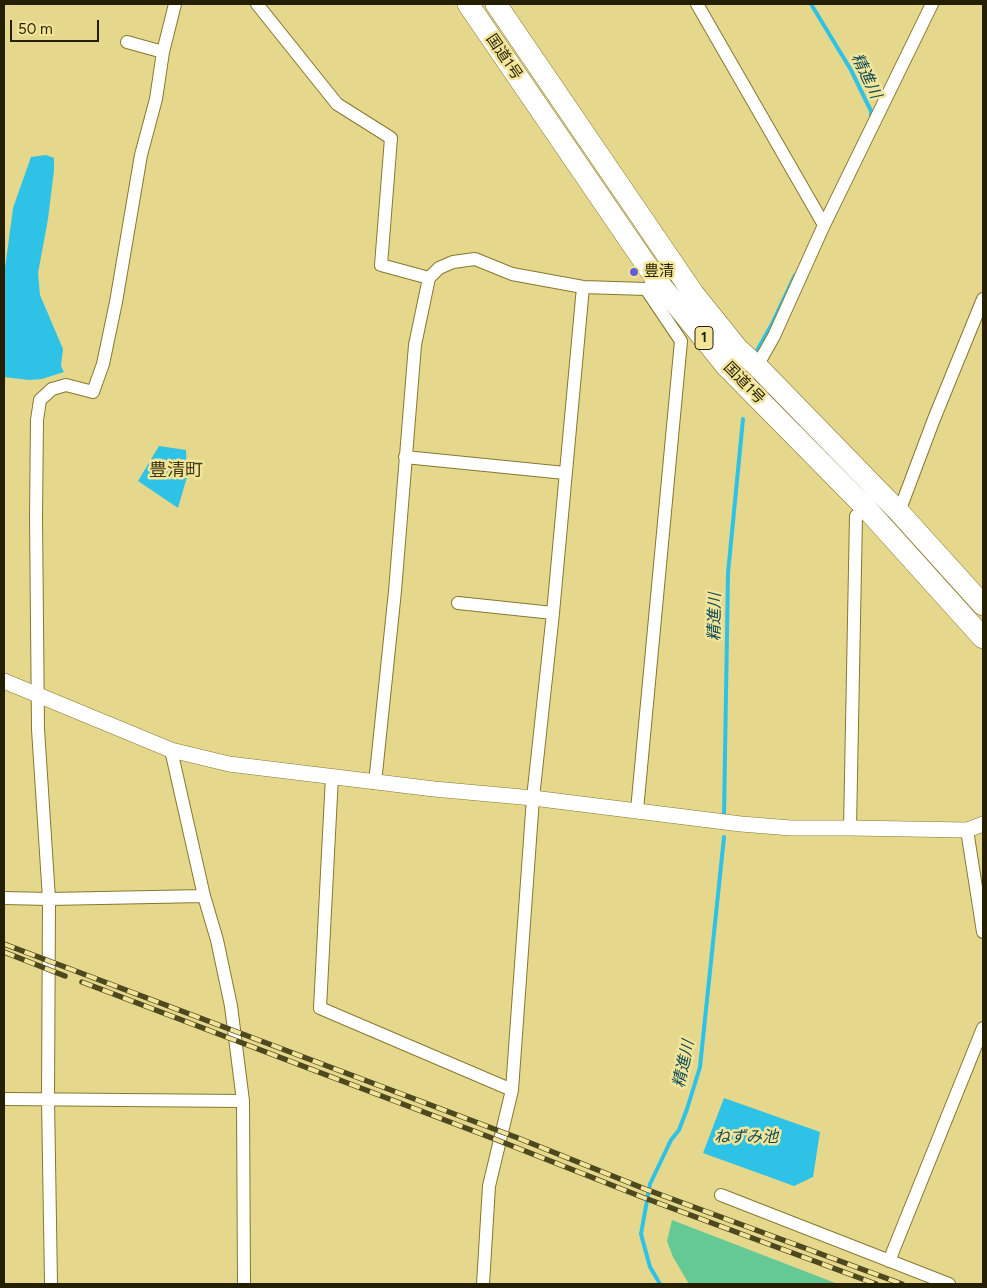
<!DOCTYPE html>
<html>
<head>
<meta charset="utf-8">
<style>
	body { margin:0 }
	#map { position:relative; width:987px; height:1288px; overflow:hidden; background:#e5d88d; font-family:Figtree,sans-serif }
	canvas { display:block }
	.frame { position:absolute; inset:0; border:5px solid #241f01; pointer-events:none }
	.scale { position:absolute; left:10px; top:20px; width:89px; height:22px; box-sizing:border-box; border:2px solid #241f01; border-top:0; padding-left:6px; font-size:15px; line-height:18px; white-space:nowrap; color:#241f01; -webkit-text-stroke:4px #f2e59a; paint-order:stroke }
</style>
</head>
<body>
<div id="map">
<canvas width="987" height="1288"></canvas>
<div class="frame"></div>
<div class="scale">50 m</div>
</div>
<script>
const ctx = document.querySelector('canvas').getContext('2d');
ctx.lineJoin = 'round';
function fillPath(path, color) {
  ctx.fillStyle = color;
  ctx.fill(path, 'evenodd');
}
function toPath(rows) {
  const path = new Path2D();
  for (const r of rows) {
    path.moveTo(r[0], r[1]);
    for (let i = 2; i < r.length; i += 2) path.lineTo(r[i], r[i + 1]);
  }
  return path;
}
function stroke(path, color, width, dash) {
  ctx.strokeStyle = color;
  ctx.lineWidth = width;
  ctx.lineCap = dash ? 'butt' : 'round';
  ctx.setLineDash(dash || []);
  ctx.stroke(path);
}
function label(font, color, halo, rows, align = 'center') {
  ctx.font = font + ' Figtree,"Noto Sans JP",sans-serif';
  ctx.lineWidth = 5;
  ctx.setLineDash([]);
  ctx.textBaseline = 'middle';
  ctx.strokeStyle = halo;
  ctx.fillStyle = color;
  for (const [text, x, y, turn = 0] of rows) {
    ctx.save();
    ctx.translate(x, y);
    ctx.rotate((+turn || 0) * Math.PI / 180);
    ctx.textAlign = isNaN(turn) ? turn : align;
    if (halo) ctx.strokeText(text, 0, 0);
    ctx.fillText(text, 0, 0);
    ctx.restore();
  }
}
fillPath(toPath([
	[672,1220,838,1284,689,1284,673,1257,667,1241]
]), '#65c996');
fillPath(toPath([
	[46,155,54,158,54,170,48,219,38,273,40,295,63,349,61,366,64,372,42,379,29,380,4,377,4,276,13,208,31,157],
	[159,446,186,450,187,477,178,508,138,481],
	[724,1098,820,1132,813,1177,794,1186,703,1153]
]), '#2fc2e7');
stroke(toPath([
	[811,4,851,70,871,111,871,118],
	[755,354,772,324,795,275],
	[724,816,728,573,743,419],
	[660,1284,650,1267,641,1234,650,1184,671,1140,679,1130,687,1109,700,1067,724,837]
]), '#2fc2e7', 4);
const minor = toPath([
	[257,4,337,104,391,138,381,265,429,278],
	[697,4,824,225],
	[127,42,163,52],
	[757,366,774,336,824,225,932,4],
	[405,457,565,473],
	[899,512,934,419,983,299],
	[458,603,553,613],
	[171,750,204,896,217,940,231,1006,243,1101,244,1284],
	[332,776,320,1008,512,1090],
	[375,783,395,591,415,345,429,278,439,268,453,262,475,259,512,274,583,287,646,289,658,282],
	[637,810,681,341,646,289],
	[850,828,856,516,865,507],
	[967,830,983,932],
	[4,898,49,899,204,896],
	[4,1099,243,1101],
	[721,1195,949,1284],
	[889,1261,983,1028],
	[51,1284,48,1098,49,899,38,729,36,516,37,420,40,400,52,389,66,385,93,392,103,364,116,302,141,155,156,99,163,52,175,4],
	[483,1284,489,1186,512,1090,533,798,553,613,583,287]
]);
const tertiary = toPath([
	[4,681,171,750,229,764,434,789,533,798,741,824,791,828,850,828,967,830,983,824]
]);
const trunk = toPath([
	[468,4,658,282,726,366,865,507,983,638],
	[496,4,693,293,738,349,757,366,899,512,983,605]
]);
stroke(minor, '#86782e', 14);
stroke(tertiary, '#86782e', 16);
stroke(trunk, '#86782e', 22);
stroke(minor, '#fff', 12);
stroke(tertiary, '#fff', 15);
stroke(trunk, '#fff', 21);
const rail = toPath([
	[4,944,518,1138,645,1189,902,1284],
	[4,952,65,976],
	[82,982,492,1138,642,1197,876,1284]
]);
stroke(rail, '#4e4820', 5.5);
stroke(rail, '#f2e59a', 4, [11]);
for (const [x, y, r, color] of [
	[634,272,5,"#615fd8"]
]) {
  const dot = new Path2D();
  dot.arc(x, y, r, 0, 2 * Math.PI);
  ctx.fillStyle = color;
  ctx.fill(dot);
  stroke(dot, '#f2e59a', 2);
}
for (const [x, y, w] of [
	[704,338,18]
]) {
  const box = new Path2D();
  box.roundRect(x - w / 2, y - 11.5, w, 23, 4);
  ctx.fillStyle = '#f2e59a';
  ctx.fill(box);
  stroke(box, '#241f01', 1);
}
label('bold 14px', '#241f01', null, [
	["1",704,338]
]);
label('15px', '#241f01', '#f2e59a', [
	["国道1号",504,57,56],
	["国道1号",744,383,46]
]);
label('15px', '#241f01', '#f2e59a', [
	["豊清",644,272]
], 'left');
label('italic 16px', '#0e4a59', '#f2e59a', [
	["精進川",866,76,64],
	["精進川",715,617,-89],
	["精進川",684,1064,-78],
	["ねずみ池",746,1137]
]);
label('18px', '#413a13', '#f2e59a', [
	["豊清町",176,471]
]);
</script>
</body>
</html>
